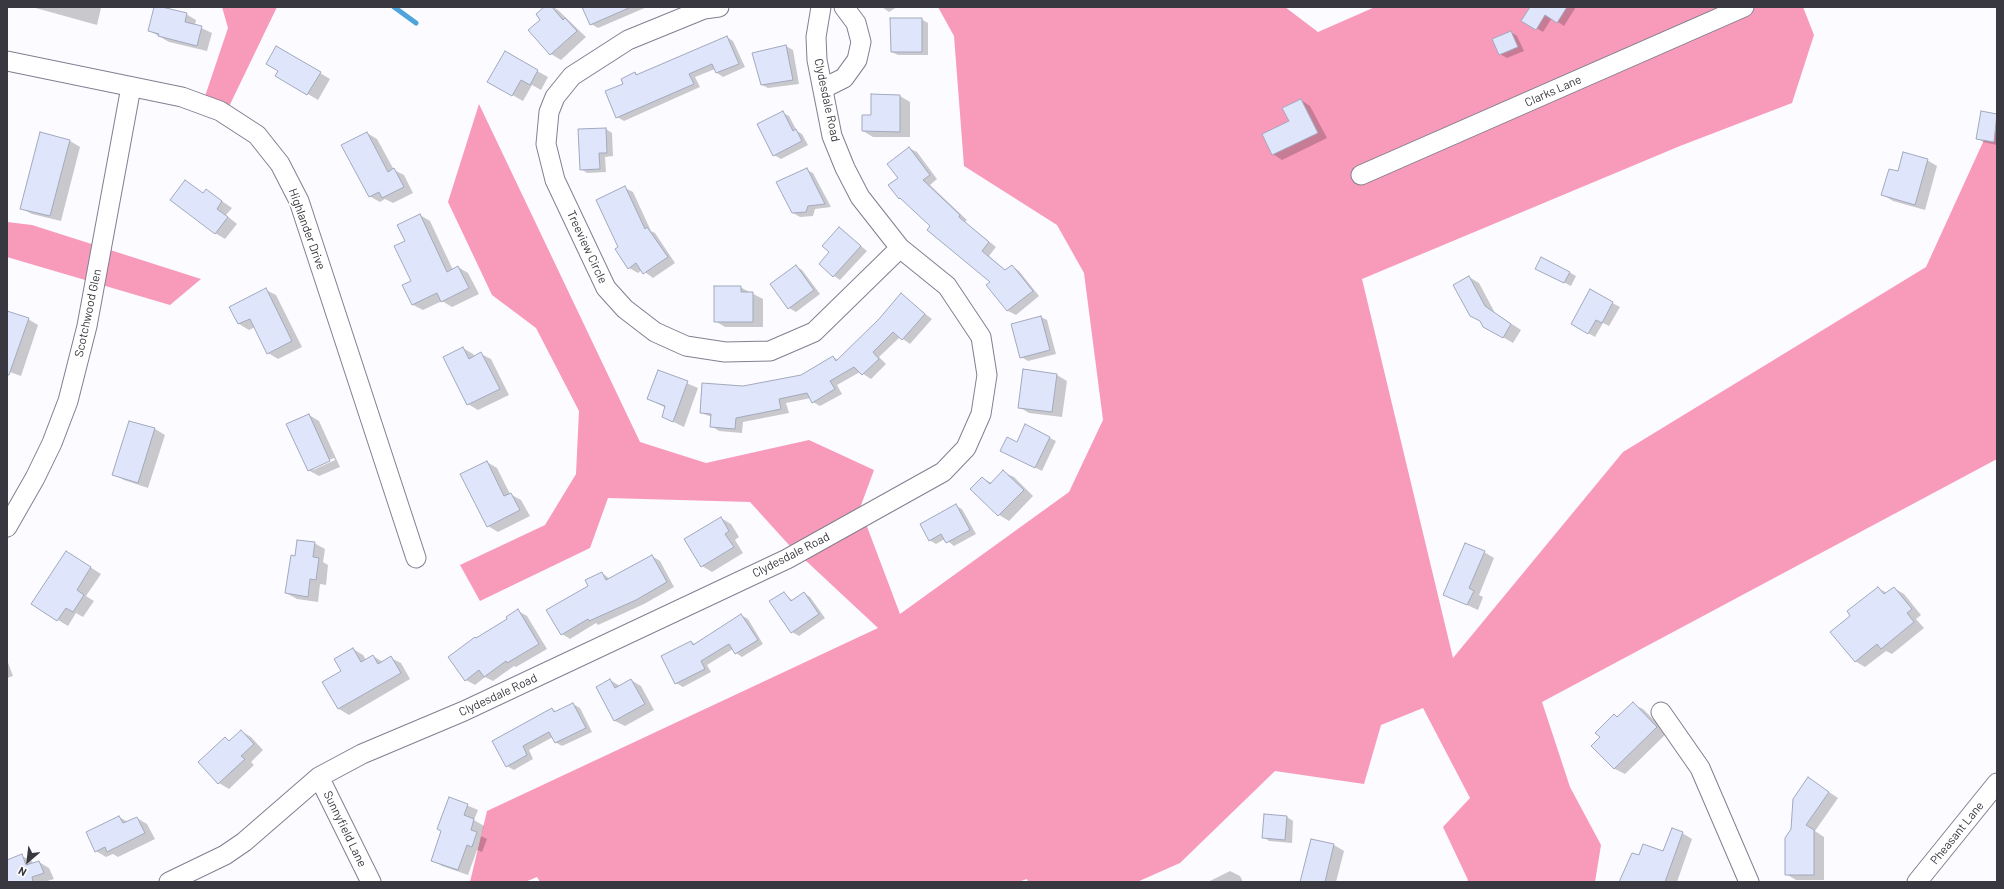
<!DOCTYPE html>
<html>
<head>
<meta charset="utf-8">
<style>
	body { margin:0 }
	#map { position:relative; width:2004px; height:889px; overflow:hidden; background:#fcfbff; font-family:Barlow,sans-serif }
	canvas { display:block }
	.frame { position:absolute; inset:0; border:8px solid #39373f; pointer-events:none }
	.north { position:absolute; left:8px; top:841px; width:40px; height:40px; -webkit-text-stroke:3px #fff; paint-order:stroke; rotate:208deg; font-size:11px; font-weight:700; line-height:16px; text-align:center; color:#39373f }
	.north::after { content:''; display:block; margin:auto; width:14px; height:18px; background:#39373f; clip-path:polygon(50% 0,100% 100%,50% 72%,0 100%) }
</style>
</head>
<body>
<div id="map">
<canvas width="2004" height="889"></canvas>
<div class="frame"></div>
<div class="north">N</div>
</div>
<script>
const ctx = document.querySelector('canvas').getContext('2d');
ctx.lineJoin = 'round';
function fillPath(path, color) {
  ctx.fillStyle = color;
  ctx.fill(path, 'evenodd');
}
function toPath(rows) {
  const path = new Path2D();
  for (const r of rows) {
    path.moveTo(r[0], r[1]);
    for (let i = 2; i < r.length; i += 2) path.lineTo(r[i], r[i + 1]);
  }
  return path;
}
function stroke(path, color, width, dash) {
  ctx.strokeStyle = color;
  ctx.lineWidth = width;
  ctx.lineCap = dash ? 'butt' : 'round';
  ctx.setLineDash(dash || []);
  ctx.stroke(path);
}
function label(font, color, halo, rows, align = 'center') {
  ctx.font = font + ' Barlow,sans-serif';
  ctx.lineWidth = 4;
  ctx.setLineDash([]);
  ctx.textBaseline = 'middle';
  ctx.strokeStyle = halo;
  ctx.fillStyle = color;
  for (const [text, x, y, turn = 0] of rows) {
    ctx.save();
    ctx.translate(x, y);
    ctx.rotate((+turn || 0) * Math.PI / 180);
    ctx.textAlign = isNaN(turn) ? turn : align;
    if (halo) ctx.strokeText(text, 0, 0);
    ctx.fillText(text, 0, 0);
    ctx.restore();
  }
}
fillPath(toPath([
	[222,7,277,7,223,119,199,114,228,28],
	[938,7,1285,7,1318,32,1375,7,1803,7,1814,35,1792,103,1680,146,1362,279,1453,658,1623,452,1926,267,1994,118,1997,116,1997,459,1542,702,1570,787,1601,845,1595,882,1467,882,1468,880,1443,827,1470,798,1423,708,1381,725,1364,784,1275,771,1180,863,1137,882,1028,882,1027,879,1018,882,540,882,537,877,525,882,470,882,487,811,878,628,789,545,750,502,608,498,590,548,480,601,460,565,545,525,576,474,579,411,536,328,492,295,448,202,479,104,640,442,706,463,809,440,874,470,860,508,900,614,1069,492,1103,420,1084,273,1057,225,964,166,954,36],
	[7,222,32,225,201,279,170,305,7,257]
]), '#f89bba');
fillPath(toPath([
	[32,7,100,7,101,8,97,25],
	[155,7,186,14,196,20,195,25,212,33,207,51,169,42,150,31],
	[545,7,553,7,558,10,586,37,561,60,551,54,542,20],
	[583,7,647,7,598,28,591,24],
	[882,7,897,7,889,12],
	[1531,7,1576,7,1564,26,1552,18,1543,32,1523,20],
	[921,19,928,23,928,55,898,55,892,52],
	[1511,32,1517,36,1524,51,1507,58,1500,54],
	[727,37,733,41,745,67,723,77,717,73,715,69,695,77,700,87,624,121,617,117,624,84,635,74,638,75],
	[786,46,793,50,799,84,768,88,762,85],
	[277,47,330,79,318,100,276,75,279,71],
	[505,53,548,77,541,90,532,85,523,101,489,82],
	[900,96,910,102,910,137,873,137,863,131,872,116],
	[1301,100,1310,106,1327,138,1282,160,1273,154],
	[1982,112,1997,115,1997,145,1983,142,1977,138],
	[783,113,789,116,797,131,802,134,808,145,781,159,774,155],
	[606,129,612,133,613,156,605,157,606,172,587,173,581,169],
	[367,133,377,139,394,170,404,175,413,193,393,203,385,199,380,202,369,196],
	[41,134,70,141,80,147,61,221,32,214,21,208],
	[909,148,917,152,937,179,930,185,967,220,965,222,996,247,989,256,1006,271,1012,266,1019,271,1039,296,1016,315,1008,311,988,285,991,283,907,203,899,198,899,178],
	[1927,160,1937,166,1925,210,1893,201,1883,195,1898,173],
	[807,170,813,173,831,207,815,209,813,216,800,217,793,213],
	[185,181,204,194,206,190,232,208,226,215,237,224,225,239,215,233],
	[625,188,633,192,651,231,655,233,675,263,653,278,642,270,638,273,629,268,619,247],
	[420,215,430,221,453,270,458,267,468,273,479,294,452,307,442,301,423,310,413,305,404,286,413,281,407,241],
	[840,228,867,251,840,280,834,276,830,252],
	[796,266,802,270,820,294,796,312,789,308],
	[1543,272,1569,272,1576,276,1571,286],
	[1469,277,1479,283,1495,313,1521,330,1513,343,1484,326],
	[740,287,763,299,763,327,725,327,715,321],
	[266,290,276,295,302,347,278,359,268,353,255,327,249,330,239,324,231,307],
	[1590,291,1620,307,1609,326,1603,323,1595,337,1572,324],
	[901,295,932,319,910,344,900,337,879,357,886,364,871,379,860,372,837,385,842,394,820,406,813,402,811,398,786,403,789,413,743,422,742,433,719,431,711,426,712,417,701,413,743,387,802,376,833,357,838,360,880,320],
	[7,312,28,319,38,325,21,376,7,371],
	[1041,317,1047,320,1056,354,1028,361,1021,357],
	[463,348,473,354,475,357,481,354,491,359,509,395,478,410,468,404],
	[658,371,698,388,684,427,663,417,666,408,648,399],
	[1057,375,1067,381,1062,417,1029,413,1019,407],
	[309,415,319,421,340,467,319,476,308,470],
	[334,458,335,460,313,470,313,467],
	[130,422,155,429,165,435,148,488,124,480,114,474],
	[1026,426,1056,441,1042,471,1008,454,1017,443],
	[487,462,497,468,510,494,521,500,530,516,498,532,488,526],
	[1003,472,1014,477,1033,496,1009,521,999,515,972,489,982,478,992,483],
	[956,506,962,509,976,534,954,546,945,539,936,544,929,540],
	[721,518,731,524,739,537,735,540,743,553,712,572,702,566],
	[314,543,325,549,323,562,328,565,326,585,320,584,318,602,297,599,286,593,296,557],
	[1484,552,1494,558,1479,595,1483,597,1478,610,1445,595],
	[652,556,660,561,674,587,644,604,598,625,596,623,570,639,562,634,590,586,602,573,610,579],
	[76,558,101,574,86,596,94,601,83,617,76,613,68,626,58,620],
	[1878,588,1887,593,1894,588,1904,594,1921,615,1916,619,1924,628,1892,654,1886,651,1865,667,1855,661,1852,616],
	[784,593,793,601,804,593,810,597,825,618,799,636,792,632],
	[518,611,527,616,547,649,516,667,514,666,493,681,485,677,475,685,466,680,476,639,509,620],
	[741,615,748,619,763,644,742,657,736,653,733,649,707,665,711,672,683,687,676,683,691,642,695,644],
	[353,649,363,655,366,660,373,656,383,662,391,658,401,663,410,679,349,715,339,709,323,682,342,671],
	[7,660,13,676,7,678],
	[610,680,620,686,631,680,641,686,654,710,625,726,615,721,597,688],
	[573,704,580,708,592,732,562,746,555,742,553,737,529,750,533,759,514,770,507,766,552,709,557,712],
	[1633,704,1643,709,1667,733,1625,774,1615,769,1592,746,1601,737,1615,715,1619,718],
	[241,731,251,737,263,750,251,762,254,765,229,789,219,783,225,738,230,741],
	[1808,778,1838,798,1815,831,1824,837,1824,880,1796,880,1786,874,1792,830],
	[450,798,478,810,474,820,484,826,481,836,487,839,482,852,477,850,468,875,442,866,432,860,442,831],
	[119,817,128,822,137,818,147,824,155,839,118,857,113,854,106,857,96,851],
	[1287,817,1293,821,1292,843,1269,841,1263,837],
	[1682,833,1692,839,1677,882,1620,882,1640,857,1664,852],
	[1311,840,1334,845,1344,851,1336,882,1301,882],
	[22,856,32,861,33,864,39,862,49,868,54,879,44,882,7,882,7,861],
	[1230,871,1240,876,1243,882,1208,882]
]), '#0003');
stroke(toPath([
	[394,7,416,23]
]), '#4fa4dc', 5);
const building = toPath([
	[154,7,162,7,187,13,185,22,202,26,197,46,158,36,159,34,148,31,154,7],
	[544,7,552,7,563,20,565,18,577,31,550,55,528,30,540,20,536,14,544,7],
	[582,7,631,7,590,25,582,7],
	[1530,7,1567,7,1557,23,1545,15,1536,30,1521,21,1530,7],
	[890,18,922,18,922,52,891,52,890,18],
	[1511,31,1518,47,1499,55,1492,39,1511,31],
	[727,36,739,64,716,73,712,64,689,74,694,84,616,118,605,91,623,84,621,79,635,72,636,75,727,36],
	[786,45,793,80,761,85,752,53,786,45],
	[276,46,321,72,307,95,275,76,278,71,266,64,276,46],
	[505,51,538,70,530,85,521,80,512,96,487,82,505,51],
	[871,94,900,95,900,132,862,131,862,115,871,115,871,94],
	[1301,99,1318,133,1272,155,1262,134,1289,121,1282,108,1301,99],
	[783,111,793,131,796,129,802,141,773,156,757,124,783,111],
	[1981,111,1997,114,1994,142,1976,139,1981,111],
	[606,128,607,153,599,153,600,169,580,170,578,129,606,128],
	[40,132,70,140,50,216,20,209,40,132],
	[367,132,388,172,394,168,404,187,382,198,379,192,369,197,341,145,367,132],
	[909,147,930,175,923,180,960,215,959,217,989,242,982,251,1005,270,1012,265,1033,291,1007,311,986,285,990,282,927,230,930,226,900,198,899,199,888,185,898,178,887,164,909,147],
	[1903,152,1928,159,1915,205,1881,195,1889,169,1898,171,1903,152],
	[807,168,825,204,808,206,806,212,792,213,776,182,807,168],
	[185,180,203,193,206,189,222,201,217,209,228,217,215,234,170,200,185,180],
	[625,186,645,229,647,227,668,257,643,274,636,263,628,269,615,249,618,247,596,200,625,186],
	[420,214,447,272,458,266,469,288,441,302,437,293,412,305,402,285,411,281,394,246,405,241,397,225,420,214],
	[839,227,861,246,833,277,819,264,829,252,822,246,839,227],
	[1541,257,1570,272,1564,283,1535,269,1541,257],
	[796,265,814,290,788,309,770,284,796,265],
	[1469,276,1485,306,1511,324,1503,338,1483,327,1480,321,1470,316,1453,285,1469,276],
	[714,286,741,286,741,292,753,292,753,322,714,322,714,286],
	[266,288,292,341,267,354,250,319,238,324,229,307,266,288],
	[1590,289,1613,302,1602,323,1596,320,1588,334,1571,324,1590,289],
	[901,293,925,314,902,340,893,332,873,352,879,359,862,375,854,367,830,381,835,389,812,403,807,393,779,399,781,409,736,418,735,429,710,427,711,414,700,413,702,383,743,386,801,375,833,356,836,361,879,319,901,293],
	[7,311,29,318,9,375,7,375,7,311],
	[1041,316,1050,350,1020,358,1011,324,1041,316],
	[463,347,469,359,481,352,500,389,467,405,443,357,463,347],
	[1023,369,1057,374,1052,412,1018,408,1023,369],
	[658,370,688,381,673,422,662,417,665,406,647,399,658,370],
	[309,414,330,461,308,471,286,424,309,414],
	[129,421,155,428,138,483,112,475,129,421],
	[1025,424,1050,437,1035,468,1000,451,1007,437,1017,442,1025,424],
	[487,461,504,496,511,493,520,510,487,527,460,474,487,461],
	[1003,470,1024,490,998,516,970,489,982,477,990,484,1003,470],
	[956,504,970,530,946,543,941,534,929,541,920,524,956,504],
	[721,517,729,531,725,534,734,547,701,567,684,539,721,517],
	[297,540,315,542,313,557,319,558,316,580,310,579,308,597,285,593,291,555,295,556,297,540],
	[1465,543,1485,551,1469,588,1474,591,1467,605,1443,595,1465,543],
	[66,551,91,567,77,590,84,595,73,612,66,608,57,621,31,604,66,551],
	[652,555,667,582,636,600,589,621,588,619,561,635,546,610,588,586,585,580,602,572,606,580,652,555],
	[1878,587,1884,594,1894,587,1912,609,1907,613,1914,622,1881,649,1877,644,1855,662,1830,632,1850,616,1847,611,1878,587],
	[784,592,791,601,804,592,819,614,791,633,769,601,784,592],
	[518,609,539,644,507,663,506,661,484,677,479,670,465,681,448,657,475,637,476,638,507,619,506,617,518,609],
	[741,614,758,640,735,654,729,644,701,661,705,669,675,684,661,656,691,641,693,645,741,614],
	[353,648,361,662,373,655,378,664,391,656,401,673,338,709,322,682,341,671,334,659,353,648],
	[610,679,615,688,631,679,645,704,614,721,596,687,610,679],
	[1633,702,1657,727,1614,769,1591,746,1600,737,1595,733,1614,714,1617,717,1633,702],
	[573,703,586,728,555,743,549,732,523,746,527,755,506,767,492,741,552,708,554,712,573,703],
	[241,730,254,744,241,756,245,759,218,784,198,762,225,737,229,741,241,730],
	[1808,777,1829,792,1806,825,1814,830,1814,875,1785,875,1785,838,1791,829,1793,799,1808,777],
	[449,797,468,804,464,815,474,819,471,830,477,832,472,847,467,845,458,870,431,861,441,831,437,829,449,797],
	[1264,814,1287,816,1285,840,1262,838,1264,814],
	[119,816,123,823,137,817,145,833,107,852,105,847,95,852,86,832,119,816],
	[1672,828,1683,832,1665,882,1619,882,1632,853,1639,855,1643,844,1663,851,1672,828],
	[1311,839,1334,844,1325,882,1300,882,1311,839],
	[22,854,26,865,39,861,44,873,32,877,33,882,7,882,7,860,22,854]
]);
fillPath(building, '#dfe6fb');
stroke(building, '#a2a9bd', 1);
const minor = toPath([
	[719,7,704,9,628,40,572,76,555,97,549,112,546,144,555,180,606,288,625,309,655,332,686,346,725,352,770,351,814,332,900,248],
	[7,61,182,97,220,111,257,135,280,164,299,201,416,558],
	[824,88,844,78,857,60,861,42,856,23,844,7],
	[1361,175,1744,7],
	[7,527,35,478,52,443,68,401,87,326,131,87],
	[1661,712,1700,768,1749,882],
	[319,777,371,882],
	[169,882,225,855,244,842,319,777,362,754,464,711,787,559,943,472,966,448,981,414,987,375,981,337,947,286,900,248,860,197,845,168,832,136,817,60,816,37,821,7],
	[1917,882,1997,783]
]);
stroke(minor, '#847e91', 21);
stroke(minor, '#fff', 19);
label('12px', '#39373f', '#fff', [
	["Clarks Lane",1553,91,-24],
	["Clydesdale Road",827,100,78],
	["Highlander Drive",307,229,70],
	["Treeview Circle",587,247,65],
	["Scotchwood Glen",88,313,-78],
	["Clydesdale Road",791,555,-27],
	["Clydesdale Road",498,695,-25],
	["Sunnyfield Lane",345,829,64],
	["Pheasant Lane",1957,833,-51]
]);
</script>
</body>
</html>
